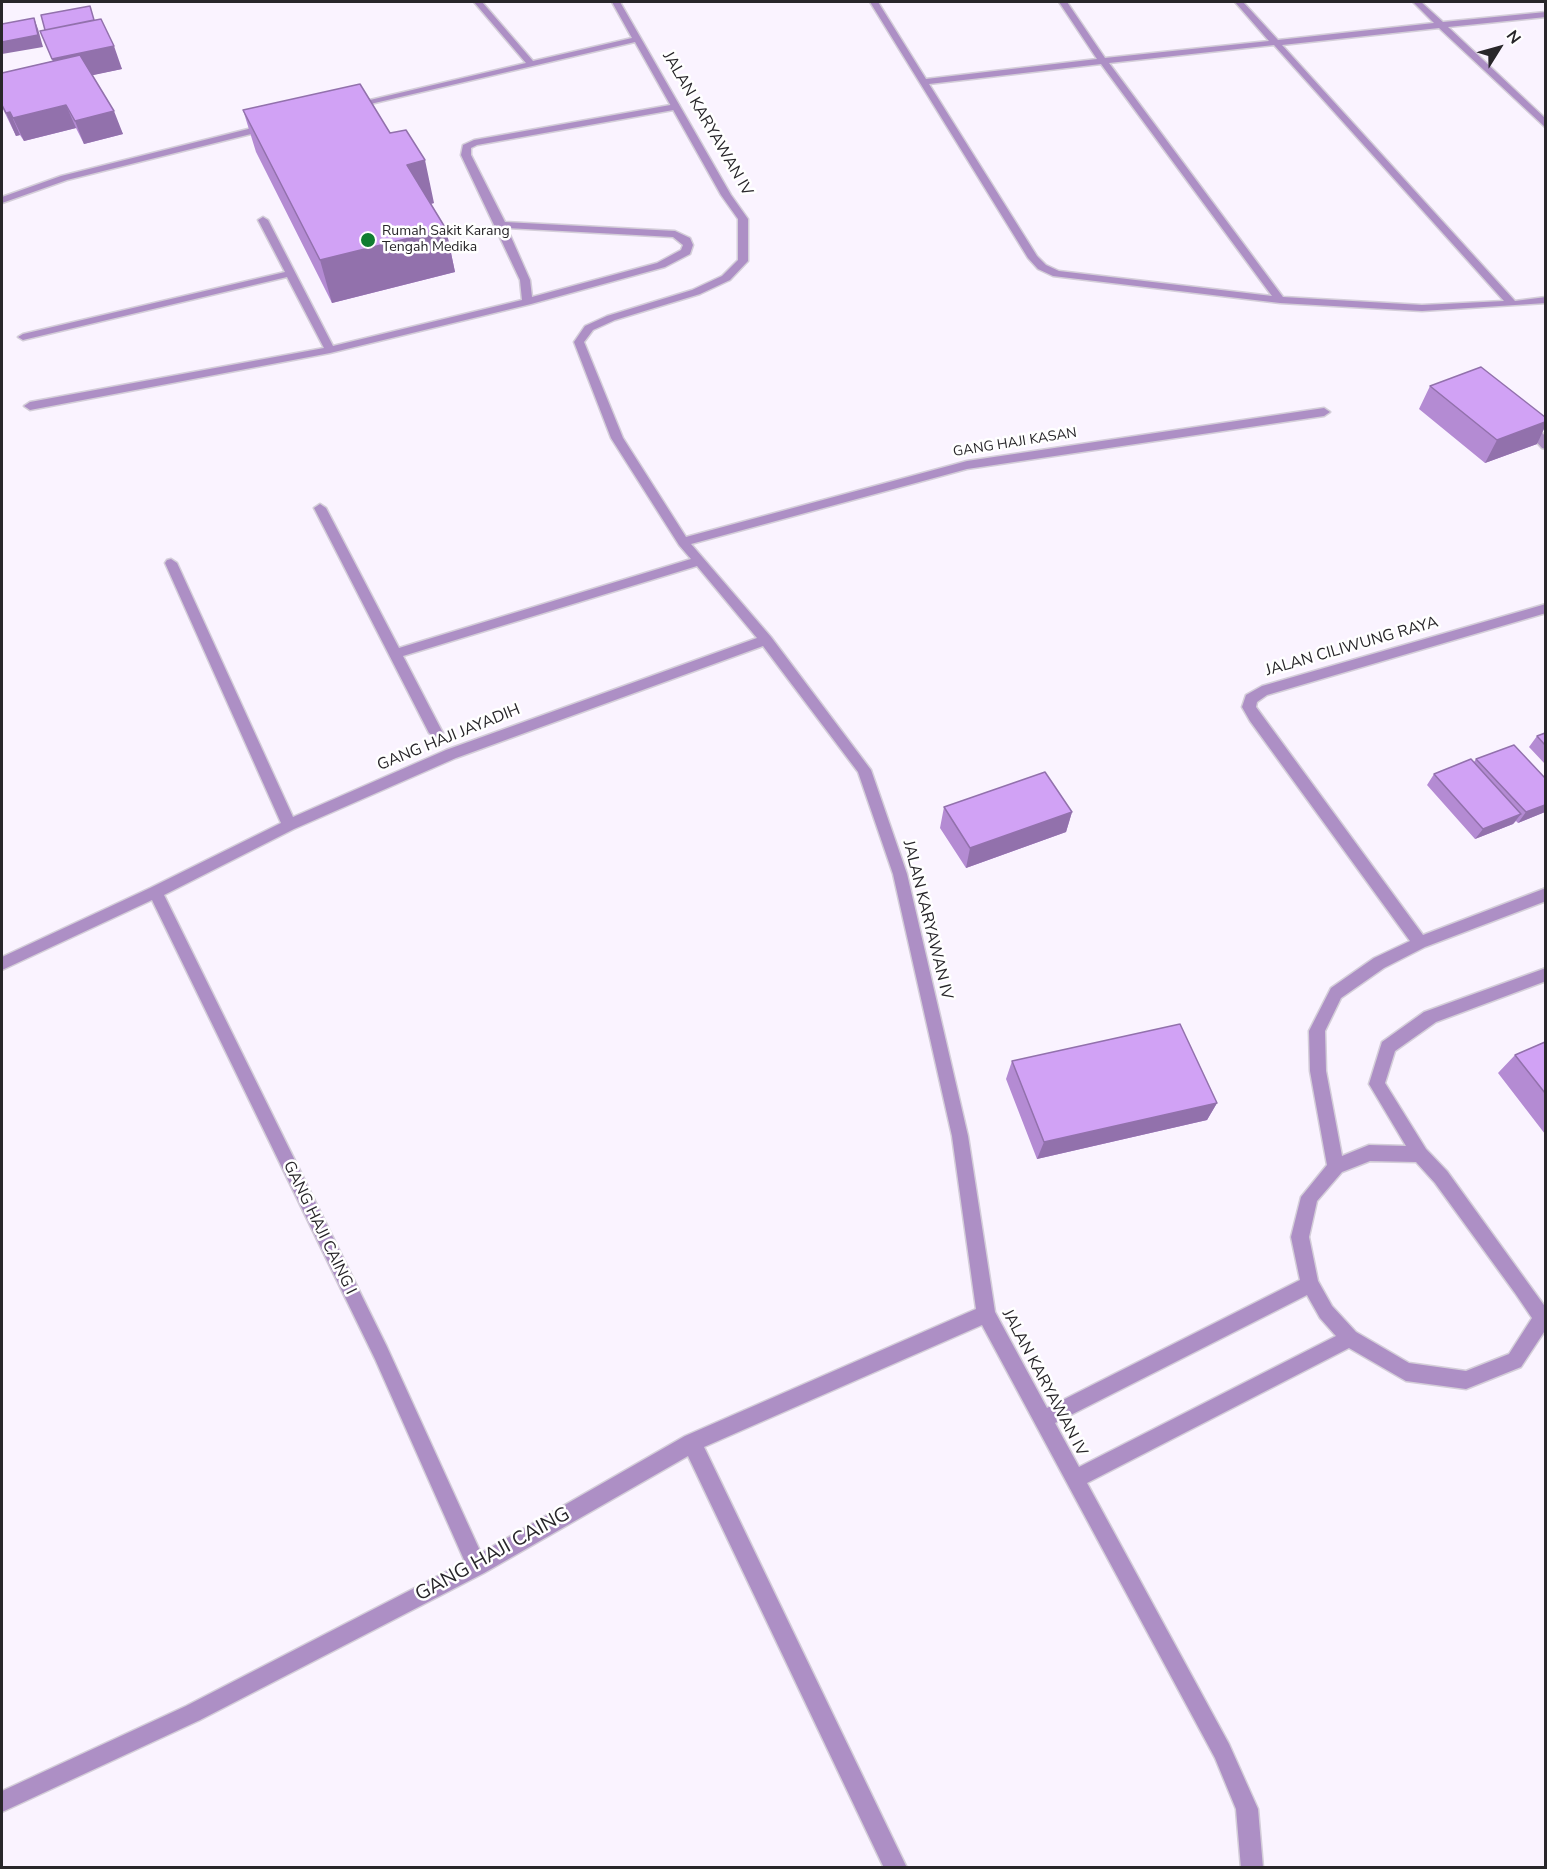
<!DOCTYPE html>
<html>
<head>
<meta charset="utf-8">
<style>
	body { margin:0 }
	#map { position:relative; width:1547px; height:1869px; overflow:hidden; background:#faf3ff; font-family:"Nunito Sans",sans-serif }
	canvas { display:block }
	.frame { position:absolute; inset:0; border:3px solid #28262a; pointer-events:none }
	.north { position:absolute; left:1469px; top:18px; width:60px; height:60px; -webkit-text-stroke:4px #fff; paint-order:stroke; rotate:53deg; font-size:16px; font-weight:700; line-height:24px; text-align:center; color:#28262a }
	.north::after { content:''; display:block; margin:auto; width:21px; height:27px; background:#28262a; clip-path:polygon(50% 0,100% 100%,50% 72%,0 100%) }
</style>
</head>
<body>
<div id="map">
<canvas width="1547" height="1869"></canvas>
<div class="frame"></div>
<div class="north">N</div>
</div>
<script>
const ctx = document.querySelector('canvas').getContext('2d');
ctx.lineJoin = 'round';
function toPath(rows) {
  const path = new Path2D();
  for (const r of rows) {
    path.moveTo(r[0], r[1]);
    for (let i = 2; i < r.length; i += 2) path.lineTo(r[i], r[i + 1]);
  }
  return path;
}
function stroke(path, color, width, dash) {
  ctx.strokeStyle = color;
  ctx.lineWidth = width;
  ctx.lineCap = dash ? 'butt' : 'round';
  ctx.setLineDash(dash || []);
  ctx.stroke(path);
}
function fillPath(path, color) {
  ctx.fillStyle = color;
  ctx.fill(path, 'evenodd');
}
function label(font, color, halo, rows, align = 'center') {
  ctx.font = font + ' "Nunito Sans",sans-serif';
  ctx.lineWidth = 5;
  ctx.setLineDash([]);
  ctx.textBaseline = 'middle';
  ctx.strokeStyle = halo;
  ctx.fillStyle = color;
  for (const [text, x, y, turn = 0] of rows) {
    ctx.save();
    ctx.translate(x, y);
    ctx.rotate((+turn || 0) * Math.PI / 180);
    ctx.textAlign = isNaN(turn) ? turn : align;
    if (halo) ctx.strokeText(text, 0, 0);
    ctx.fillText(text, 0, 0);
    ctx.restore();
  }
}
const lane = toPath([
	[676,104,679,105,679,109,477,145,471,148,471,155,505,222,675,231,690,238,693,245,690,254,665,267,531,304,330,353,30,410,24,406,30,402,324,348,287,277,23,340,18,337,23,334,285,272,258,220,263,217,268,220,333,346,522,300,520,280,461,155,463,145,474,140,676,104],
	[507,228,673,237,683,245,681,250,657,263,532,297,530,280,507,228]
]);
const street = toPath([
	[474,2,482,2,533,61,632,38,612,2,620,2,731,195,748,219,748,261,730,280,700,294,615,320,593,330,584,342,623,438,686,537,967,461,1324,408,1330,412,1324,416,967,469,691,544,771,637,871,770,907,874,968,1136,995,1312,1047,1408,1300,1280,1291,1237,1301,1197,1327,1165,1310,1071,1309,1031,1331,988,1374,958,1410,941,1250,721,1242,707,1246,695,1262,686,1546,604,1546,613,1267,695,1257,702,1256,707,1423,935,1546,888,1546,901,1425,947,1384,968,1341,998,1325,1031,1326,1071,1342,1156,1369,1145,1406,1146,1369,1084,1382,1042,1424,1012,1546,968,1546,981,1436,1022,1395,1051,1385,1083,1426,1149,1447,1171,1546,1308,1546,1329,1521,1367,1466,1389,1406,1381,1349,1348,1087,1483,1229,1744,1258,1809,1263,1868,1241,1868,1236,1809,1215,1758,982,1325,704,1447,907,1868,884,1868,688,1456,484,1573,200,1720,2,1812,2,1791,186,1706,465,1562,375,1359,152,900,2,970,2,957,150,888,281,823,165,563,167,560,171,559,177,563,293,817,446,750,757,638,697,566,403,656,443,733,436,738,429,733,314,508,320,504,326,508,399,648,691,559,679,545,611,438,574,342,585,326,607,316,692,290,722,276,738,260,738,219,721,195,635,42,349,109,349,105,526,63,474,2],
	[763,646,858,772,893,874,952,1136,976,1309,685,1436,481,1553,387,1347,164,895,294,829,456,758,763,646],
	[1370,1161,1416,1162,1435,1183,1515,1293,1532,1318,1509,1354,1466,1371,1409,1363,1356,1332,1332,1306,1318,1281,1309,1237,1317,1201,1342,1172,1370,1161],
	[1307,1295,1320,1318,1336,1336,1079,1467,1055,1423,1307,1295],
	[870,2,878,2,926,79,1097,59,1059,2,1067,2,1105,58,1269,41,1235,2,1243,2,1278,40,1434,23,1413,2,1421,2,1443,22,1546,12,1546,17,1448,27,1546,119,1546,128,1439,28,1282,45,1515,301,1546,297,1546,303,1422,311,1280,303,1053,276,1038,269,1028,258,870,2],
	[1274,45,1504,301,1422,305,1283,297,1109,63,1274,45],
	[1101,64,1272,296,1059,271,1046,265,1037,256,929,84,1101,64],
	[268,124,273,127,271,129,67,180,2,203,2,197,61,176,268,124],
	[1526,419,1530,420,1546,437,1546,449,1542,448,1522,426,1522,420,1526,419]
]);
stroke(lane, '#d4ced9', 3);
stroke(street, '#d4ced9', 3);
fillPath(lane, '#ad8fc5');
fillPath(street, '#ad8fc5');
fillPath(toPath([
	[95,20,122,69,92,75,123,134,84,144,76,128,24,141,20,135,16,136,2,107,2,73,53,61,40,31],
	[243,110,434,203,431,204,446,229,455,272,332,303,256,152],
	[1430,386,1537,444,1485,463,1419,409],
	[1545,733,1545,764,1529,747,1537,736],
	[1476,759,1545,812,1518,823,1516,821,1513,824,1475,839,1427,785,1434,774,1474,762],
	[944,807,1072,812,1066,832,966,868,940,828],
	[1545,1042,1545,1134,1498,1073,1515,1055],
	[1012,1061,1217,1103,1207,1120,1037,1159,1006,1079]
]), '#b48bd3');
fillPath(toPath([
	[34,18,38,29,43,47,2,54,2,42],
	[114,46,122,69,61,82,52,59],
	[66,105,76,128,24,141,13,118],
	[114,111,123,134,84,144,75,121],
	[10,112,20,135,16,136,6,113],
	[425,160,434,203,416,207,407,165],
	[446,229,455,272,332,303,320,260],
	[1545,422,1545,427,1537,444,1485,463,1497,440],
	[1545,805,1545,812,1518,823,1526,812],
	[1072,812,1066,832,966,868,970,848],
	[1521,814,1513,824,1475,839,1483,829],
	[1217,1103,1207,1120,1037,1159,1044,1142]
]), '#9271ac');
const building = toPath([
	[90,6,94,20,45,30,41,15,90,6],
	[34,18,38,35,2,42,2,24,34,18],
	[101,19,114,46,52,59,40,31,101,19],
	[80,55,114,111,75,121,66,105,13,118,10,112,6,113,2,105,2,73,80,55],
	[360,84,390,133,406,130,425,160,407,165,446,229,320,260,243,110,360,84],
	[1481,367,1545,417,1545,422,1497,440,1430,386,1481,367],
	[1545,733,1545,745,1537,736,1545,733],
	[1514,745,1545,778,1545,805,1526,812,1476,759,1514,745],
	[1471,759,1521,814,1483,829,1434,774,1471,759],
	[1045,772,1072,812,970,848,944,807,1045,772],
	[1180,1024,1217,1103,1044,1142,1012,1061,1180,1024],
	[1545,1042,1545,1093,1515,1055,1545,1042]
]);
fillPath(building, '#d1a2f5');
stroke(building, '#9271ac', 1.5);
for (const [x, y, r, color] of [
	[368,240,8,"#117d32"]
]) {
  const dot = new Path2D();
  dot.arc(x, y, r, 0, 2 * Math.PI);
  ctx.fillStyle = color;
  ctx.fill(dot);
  stroke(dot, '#fff', 2);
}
label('14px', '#28262a', '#fff', [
	["Rumah Sakit Karang",382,232],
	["Tengah Medika",382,248]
], 'left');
label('14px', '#28262a', '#fff', [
	["GANG HAJI KASAN",1015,443,-9]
]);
label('16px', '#28262a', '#fff', [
	["JALAN KARYAWAN IV",707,124,60],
	["JALAN CILIWUNG RAYA",1352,647,-16],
	["GANG HAJI JAYADIH",449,738,-22],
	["JALAN KARYAWAN IV",927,920,76],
	["GANG HAJI CAING I",319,1228,64],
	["JALAN KARYAWAN IV",1044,1383,62]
]);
label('20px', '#28262a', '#fff', [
	["GANG HAJI CAING",493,1555,-29]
]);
</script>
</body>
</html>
